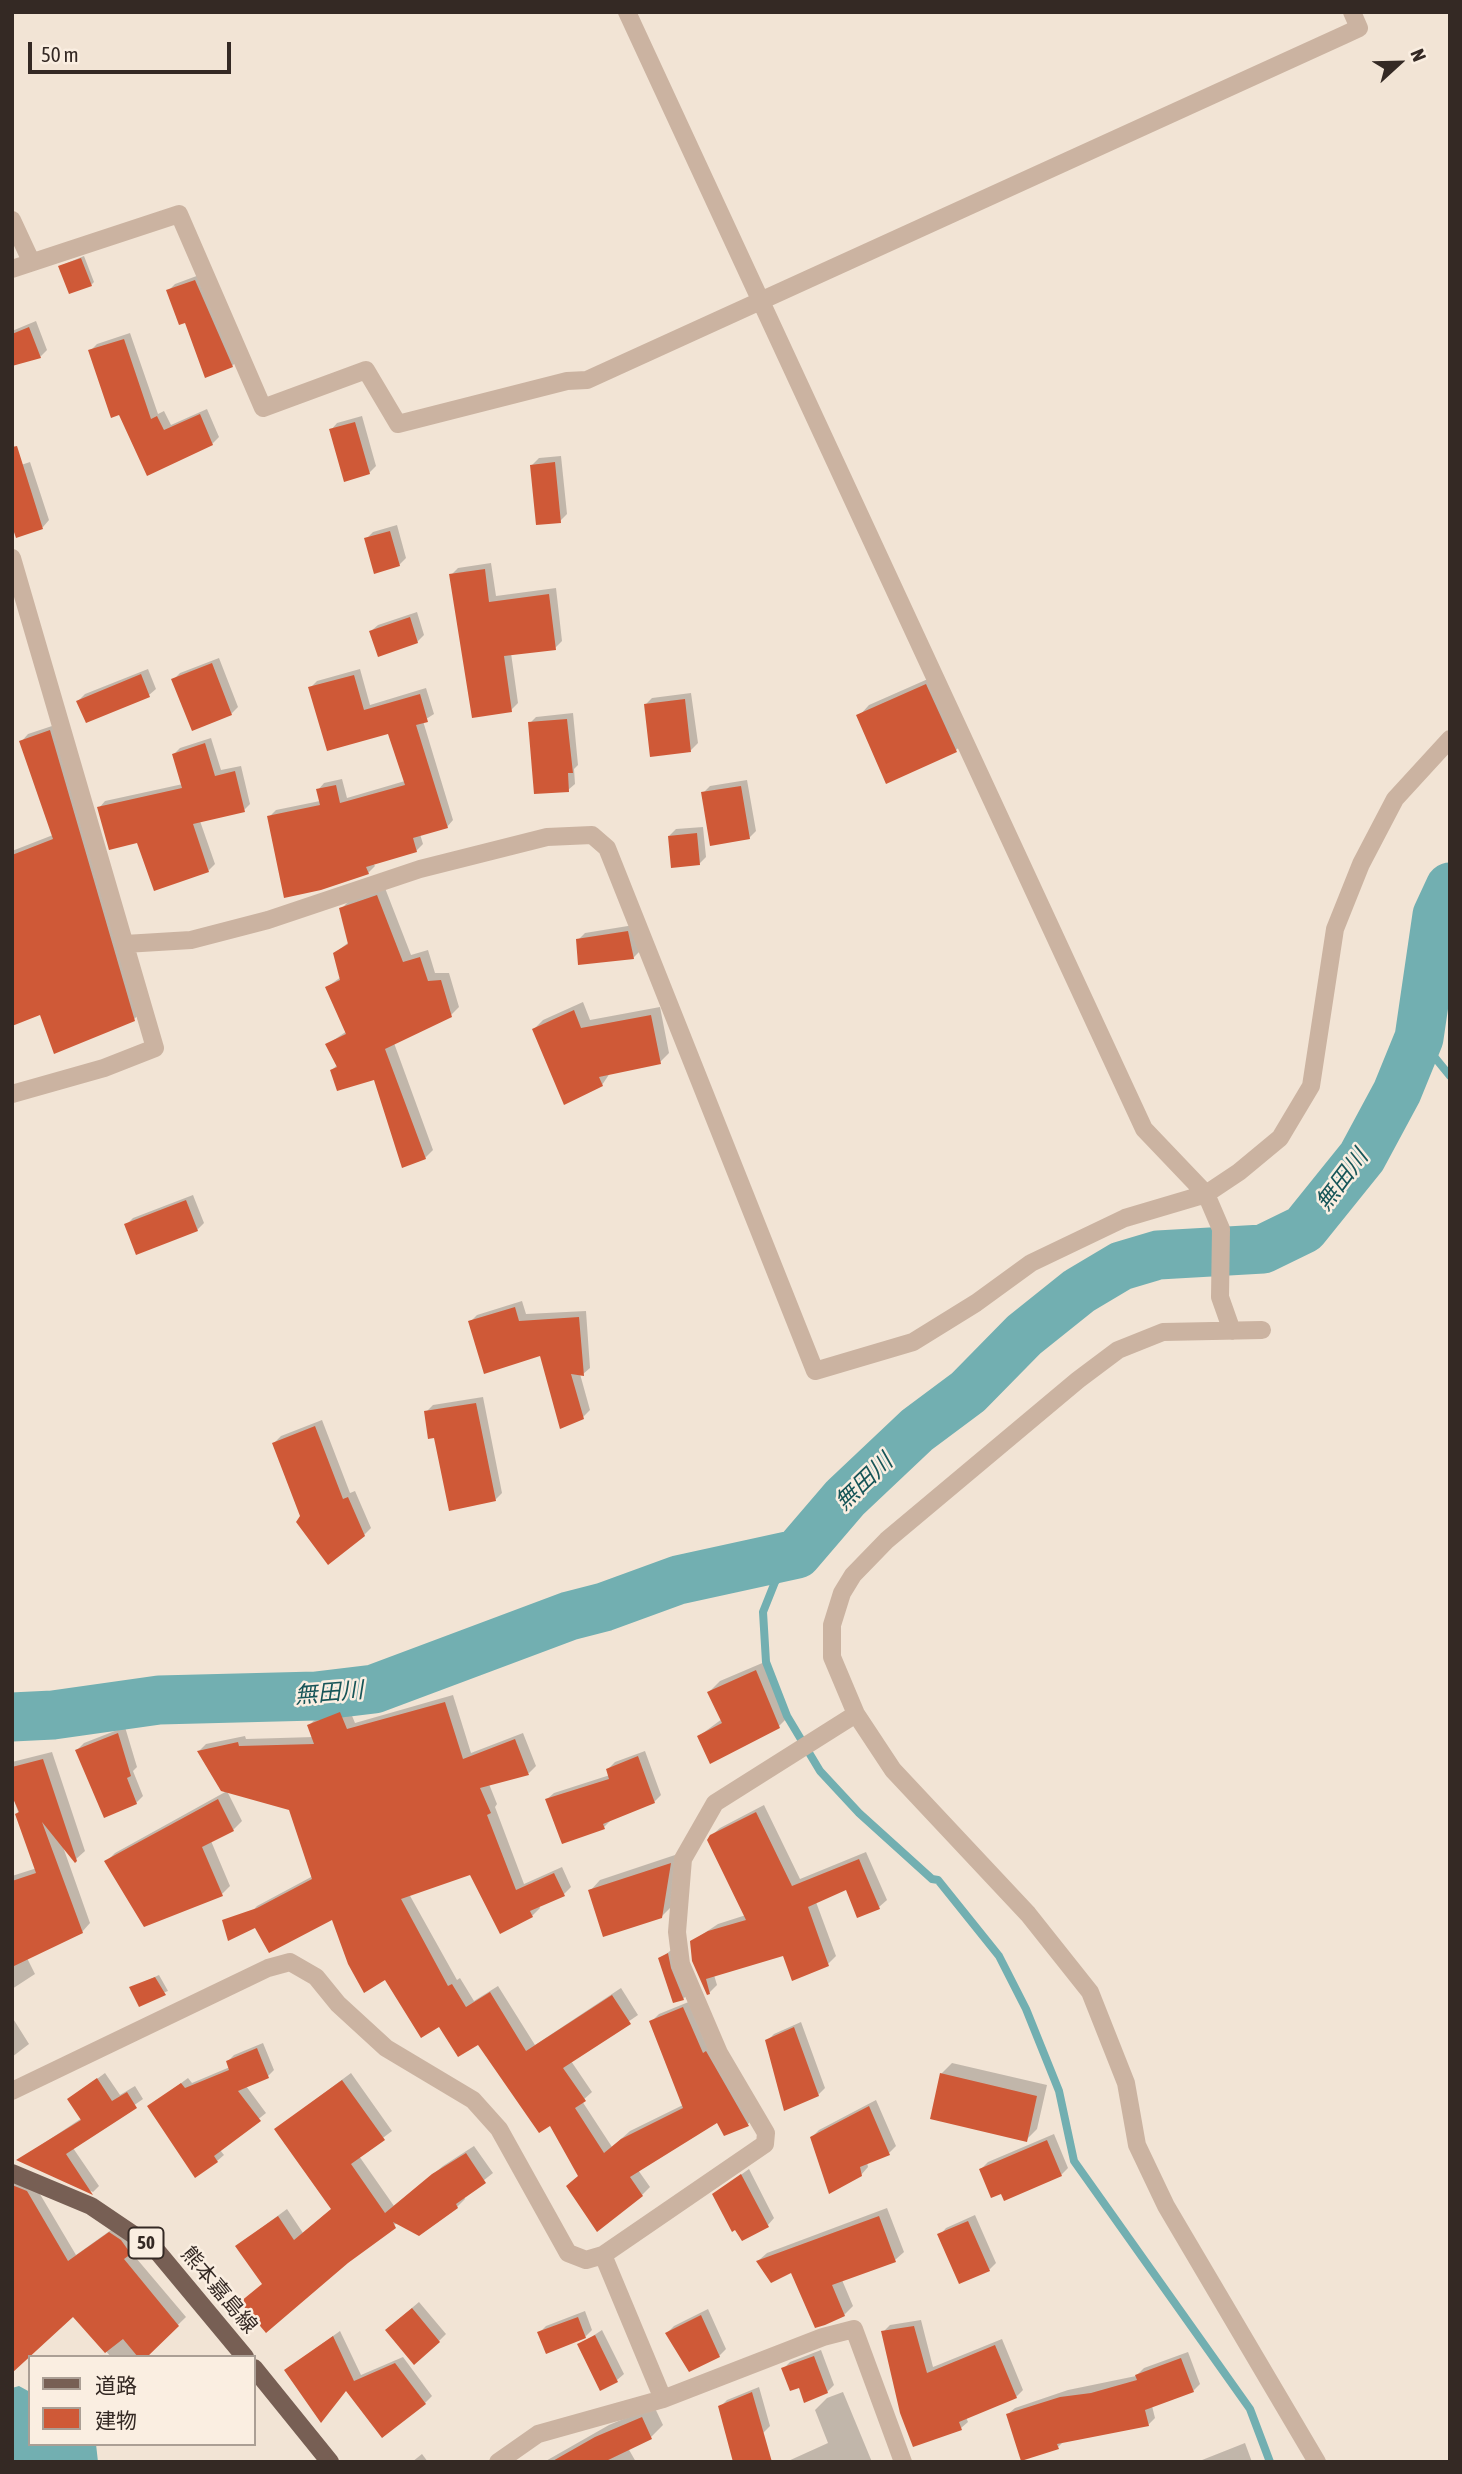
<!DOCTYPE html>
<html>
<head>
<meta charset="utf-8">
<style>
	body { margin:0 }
	#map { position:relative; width:1462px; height:2474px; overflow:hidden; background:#f2e4d5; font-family:"Asap Condensed","Noto Sans JP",sans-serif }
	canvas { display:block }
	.frame { position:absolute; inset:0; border:14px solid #342924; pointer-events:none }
	.legend { position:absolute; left:28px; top:2355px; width:228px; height:91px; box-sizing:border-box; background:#faeee1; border:2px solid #ab9f95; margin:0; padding:9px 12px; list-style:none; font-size:21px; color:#342924 }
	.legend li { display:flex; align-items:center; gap:14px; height:35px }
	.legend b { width:35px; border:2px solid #ab9f95 }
	.north { position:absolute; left:1364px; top:28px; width:70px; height:70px; -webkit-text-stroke:5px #faeee1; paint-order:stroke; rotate:68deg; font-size:19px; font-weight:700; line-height:28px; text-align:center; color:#342924 }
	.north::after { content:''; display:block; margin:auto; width:24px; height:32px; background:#342924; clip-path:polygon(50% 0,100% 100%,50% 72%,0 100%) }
	.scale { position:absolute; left:28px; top:42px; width:203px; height:32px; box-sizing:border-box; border:4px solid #342924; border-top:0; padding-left:9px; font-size:21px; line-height:24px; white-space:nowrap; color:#342924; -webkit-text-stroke:5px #faeee1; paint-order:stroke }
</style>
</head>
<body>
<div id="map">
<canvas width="1462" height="2474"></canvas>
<div class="frame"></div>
<ul class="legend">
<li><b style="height:9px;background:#775f54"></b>道路</li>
<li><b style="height:19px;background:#cf5937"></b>建物</li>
</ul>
<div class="north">N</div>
<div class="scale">50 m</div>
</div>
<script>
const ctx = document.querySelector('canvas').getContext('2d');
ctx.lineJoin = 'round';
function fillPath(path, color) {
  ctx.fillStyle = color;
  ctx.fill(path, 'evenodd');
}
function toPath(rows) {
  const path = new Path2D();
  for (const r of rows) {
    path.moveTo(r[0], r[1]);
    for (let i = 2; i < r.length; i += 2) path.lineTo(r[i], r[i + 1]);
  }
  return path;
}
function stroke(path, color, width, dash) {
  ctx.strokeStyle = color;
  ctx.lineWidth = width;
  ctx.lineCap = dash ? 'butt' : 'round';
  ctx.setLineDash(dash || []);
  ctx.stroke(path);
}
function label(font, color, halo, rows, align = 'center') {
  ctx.font = font + ' "Asap Condensed","Noto Sans JP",sans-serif';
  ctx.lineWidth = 5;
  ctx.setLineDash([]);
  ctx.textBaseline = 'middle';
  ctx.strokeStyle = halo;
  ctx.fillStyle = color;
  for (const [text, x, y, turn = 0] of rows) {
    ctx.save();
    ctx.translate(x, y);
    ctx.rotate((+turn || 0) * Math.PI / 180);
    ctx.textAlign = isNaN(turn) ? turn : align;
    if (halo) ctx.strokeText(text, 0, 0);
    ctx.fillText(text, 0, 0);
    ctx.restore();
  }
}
fillPath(toPath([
	[19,2386,30,2392,30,2444,96,2444,98,2462,12,2462,12,2388]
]), '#72afb1');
fillPath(toPath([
	[84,256,94,282,91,285,60,266],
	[202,274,239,359,232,366,168,291,175,284],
	[36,321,47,350,40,357,12,364,12,331],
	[130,333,158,414,164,411,171,425,207,409,219,437,212,444,148,473,90,351,97,344],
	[362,416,376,466,369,473,331,430,337,423],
	[561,456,567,514,560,521,532,465,539,458],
	[30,462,49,520,43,527,17,536,12,468],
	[397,525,406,558,399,565,366,539,373,532],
	[491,563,496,596,556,588,562,641,555,648,511,653,518,703,511,710,451,575,458,568],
	[417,612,424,635,417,642,371,631,378,625],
	[219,658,238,707,231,714,173,680,180,673],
	[148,669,156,689,149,695,78,701,85,694],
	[360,669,370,705,426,688,434,714,423,721,453,820,447,827,420,834,423,844,416,851,373,863,375,866,368,873,269,817,276,810,320,801,318,790,324,783,342,779,347,798,405,781,389,732,310,688,317,681],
	[937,675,967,740,956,750,859,716,869,705],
	[691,693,698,743,691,750,645,705,652,698],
	[573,713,578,765,574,769,575,784,568,790,530,723,536,717],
	[58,724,142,1012,134,1019,41,1013,12,1024,12,851,53,835,21,742,28,734],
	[211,738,221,770,241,766,250,804,244,810,200,821,215,864,208,871,138,841,99,808,105,801,183,784,174,754,180,748],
	[747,780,756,831,749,838,703,793,710,786],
	[703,827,706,857,699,864,669,836,676,829],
	[385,888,411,955,428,950,435,973,449,973,459,1007,451,1015,394,1043,433,1150,425,1158,375,1078,332,1070,338,1064,328,1044,347,1031,327,987,341,977,335,953,349,942,341,909,349,901],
	[634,925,640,951,633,958,578,940,585,933],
	[583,1002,590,1020,660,1007,669,1053,660,1062,610,1073,602,1085,534,1029,543,1020],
	[193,1195,204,1223,197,1230,126,1225,133,1218],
	[522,1301,526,1314,586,1311,590,1368,583,1374,580,1374,590,1410,583,1417,541,1354,470,1322,477,1315],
	[483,1397,502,1493,495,1500,426,1412,433,1405],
	[322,1420,350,1493,355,1491,371,1528,364,1535,302,1516,274,1443,281,1436],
	[767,1661,790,1715,779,1726,699,1736,722,1719,709,1692,720,1681],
	[453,1695,471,1753,523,1733,536,1766,529,1773,489,1784,497,1804,495,1807,524,1884,562,1867,571,1887,564,1894,539,1905,540,1908,532,1916,501,1931,471,1873,409,1894,457,1980,460,1978,474,2001,498,1986,535,2045,621,1988,638,2015,571,2061,592,2092,582,2101,612,2147,630,2131,683,2105,651,2022,659,2014,691,2001,755,2117,748,2124,718,2120,638,2170,650,2187,642,2195,580,2175,551,2123,478,2042,439,2024,385,1978,332,1917,250,1914,257,1906,313,1876,290,1809,199,1751,206,1744,245,1736,246,1739,314,1737,309,1725,317,1718,348,1706,355,1723],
	[125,1727,137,1767,133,1771,143,1796,136,1803,77,1750,84,1743],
	[645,1751,661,1795,654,1802,611,1820,604,1827,547,1799,554,1793,610,1775,608,1769,615,1762],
	[52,1752,85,1851,75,1860,62,1844,90,1923,82,1932,27,1958,35,1974,12,1989,12,1876,37,1868,12,1794,12,1762],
	[227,1791,242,1821,233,1830,211,1841,230,1886,222,1894,107,1861,115,1853],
	[764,1805,800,1879,866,1852,887,1900,879,1907,847,1888,816,1902,836,1956,828,1964,784,1954,714,1975,717,1985,709,1993,691,1942,718,1924,746,1915,711,1836,720,1828],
	[681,1853,673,1905,662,1916,590,1891,600,1880],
	[675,1947,690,1992,683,1999,660,1959],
	[159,1975,168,1991,139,2002,131,1988],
	[12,2017,29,2044,12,2057],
	[801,2022,825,2088,818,2095,767,2041,774,2034],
	[263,2043,274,2070,268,2076,246,2086,266,2113,220,2150,224,2155,217,2161,149,2107,188,2078,192,2083,230,2067,228,2061,234,2055],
	[952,2063,1047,2085,1037,2129,1026,2140,941,2074],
	[105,2073,120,2095,135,2086,143,2099,73,2148,99,2186,93,2192,29,2164,29,2153,82,2118,70,2099],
	[351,2073,392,2131,359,2156,394,2206,443,2166,474,2146,493,2173,464,2196,465,2199,457,2207,398,2223,263,2284,237,2246,287,2209,303,2233,332,2209,276,2129],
	[876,2100,896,2146,889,2153,867,2162,868,2167,861,2175,812,2137,819,2130],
	[1054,2134,1068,2168,1061,2175,1005,2199,981,2169,988,2162],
	[749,2169,774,2218,768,2225,714,2194],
	[12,2181,34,2184,76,2255,118,2225,138,2245,131,2252,186,2317,145,2357,111,2357,74,2314,12,2356],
	[887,2208,904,2252,895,2260,842,2280,853,2306,844,2315,792,2270,758,2261,767,2253],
	[975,2215,996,2263,989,2270,940,2235,946,2228],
	[419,2302,446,2334,439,2341,394,2323],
	[708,2309,726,2349,719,2356,667,2333,674,2326],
	[585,2311,592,2330,585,2337,539,2333,546,2326],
	[921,2320,933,2367,1002,2339,1023,2390,1016,2397,966,2417,968,2422,961,2428,883,2332,890,2325],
	[602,2330,624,2374,617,2380,579,2345],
	[340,2331,361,2375,403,2357,432,2396,425,2403,347,2389,294,2364],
	[821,2350,834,2385,827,2392,783,2369,790,2362],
	[1188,2352,1200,2384,1193,2391,1152,2406,1155,2418,1148,2425,1064,2441,1058,2447,1008,2414,1015,2408,1068,2390,1136,2376,1144,2368],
	[759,2387,770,2426,763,2433,720,2407,727,2400],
	[843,2392,872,2462,786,2462,828,2443,815,2410,827,2398],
	[654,2406,663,2425,651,2437,628,2448,636,2462,544,2462,609,2425],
	[1245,2443,1252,2462,1197,2462],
	[422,2454,428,2462,412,2462]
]), '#0003');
stroke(toPath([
	[1419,1038,1450,1076],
	[797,1554,775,1582,763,1612,766,1662,787,1716,820,1771,859,1813,932,1879,938,1880,999,1956,1026,2009,1059,2091,1074,2161,1250,2409,1270,2462]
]), '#72afb1', 8);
stroke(toPath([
	[12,1717,53,1715,159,1700,316,1696,374,1689,569,1616,604,1607,678,1580,797,1554,845,1498,917,1430,968,1392,1024,1335,1079,1291,1121,1266,1158,1255,1263,1249,1304,1229,1362,1157,1397,1092,1419,1038,1437,915,1450,887]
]), '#72afb1', 49);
fillPath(toPath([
	[81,258,92,286,69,294,58,266],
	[195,280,233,367,205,378,185,323,179,325,166,290],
	[29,327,41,358,12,366,12,334],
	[124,339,151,419,157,416,164,430,200,414,213,445,147,476,119,415,111,418,88,350],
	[355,422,370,474,344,482,329,429],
	[17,446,43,529,16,538,12,526,12,447],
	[555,462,561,523,536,525,530,465],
	[390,531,400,566,374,574,364,538],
	[485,569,489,602,549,594,556,650,504,656,512,712,472,718,449,574],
	[410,617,418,643,378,657,369,631],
	[212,663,232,715,192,731,171,679],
	[141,674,150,697,86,723,76,701],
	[354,675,364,710,420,694,428,722,416,725,448,828,413,838,417,852,366,867,369,874,321,890,284,898,267,816,320,805,316,789,336,785,340,803,405,785,388,734,327,751,308,687],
	[926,684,957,752,886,784,856,715],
	[685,699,691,752,650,757,644,704],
	[567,719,573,773,568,773,569,792,534,794,528,722],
	[50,730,135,1021,54,1054,40,1015,12,1026,12,855,53,839,19,741],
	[205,743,215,776,235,771,245,812,193,824,209,872,154,891,137,843,109,850,97,807,182,788,172,754],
	[741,786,750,839,710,846,701,792],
	[697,833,700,865,671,868,668,836],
	[377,895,403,962,420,957,428,981,441,980,452,1017,385,1049,426,1159,402,1168,374,1080,337,1091,330,1070,337,1067,325,1044,346,1034,325,987,340,980,333,953,348,944,339,908],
	[628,931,634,959,578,965,576,939],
	[574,1010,581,1028,651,1015,661,1064,599,1077,603,1086,564,1105,532,1029],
	[186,1200,198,1231,136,1255,124,1224],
	[515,1307,519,1321,579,1317,584,1376,571,1374,584,1419,560,1429,540,1356,484,1374,468,1321],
	[476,1403,496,1501,449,1511,434,1438,428,1439,424,1411],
	[315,1426,343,1499,348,1497,365,1536,328,1565,296,1522,300,1516,272,1443],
	[756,1670,780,1728,710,1764,697,1736,722,1723,707,1692],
	[445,1702,463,1759,515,1739,529,1775,480,1788,491,1813,487,1815,516,1890,554,1873,565,1896,530,1911,533,1917,500,1934,470,1875,401,1899,448,1986,452,1984,466,2007,490,1992,526,2051,612,1995,631,2024,563,2068,586,2101,575,2108,604,2153,621,2139,683,2108,649,2021,683,2007,703,2053,706,2051,749,2126,724,2136,717,2123,630,2177,643,2196,597,2232,566,2186,578,2176,550,2126,539,2133,478,2045,458,2057,439,2027,421,2038,385,1980,364,1993,348,1964,332,1920,269,1953,255,1928,228,1941,222,1920,257,1908,312,1879,289,1810,221,1791,197,1751,238,1742,239,1746,314,1744,307,1725,340,1712,347,1729],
	[118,1733,131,1776,127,1778,137,1804,104,1818,75,1750],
	[638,1756,655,1803,603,1824,605,1829,562,1844,545,1799,609,1779,606,1769],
	[43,1759,77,1861,75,1863,42,1822,83,1933,12,1967,12,1881,36,1873,15,1814,19,1812,12,1796,12,1767],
	[218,1799,234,1831,202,1847,223,1896,144,1927,104,1861],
	[756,1812,792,1886,859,1859,880,1909,857,1918,846,1890,808,1907,829,1966,792,1981,783,1956,706,1979,710,1994,707,1995,692,1961,690,1941,708,1931,746,1920,707,1840,710,1835],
	[671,1863,662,1918,603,1937,588,1890],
	[668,1953,671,1968,684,2000,673,2003,658,1958],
	[155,1977,166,1995,139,2007,129,1987],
	[794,2027,819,2096,784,2111,765,2040],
	[257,2048,269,2078,238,2091,261,2121,214,2156,218,2162,195,2178,147,2106,181,2083,185,2088,229,2070,226,2061],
	[940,2073,1037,2096,1027,2142,930,2119],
	[97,2078,112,2101,127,2092,137,2108,66,2154,93,2195,16,2160,81,2120,67,2099],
	[342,2080,385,2140,351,2164,385,2213,432,2174,466,2153,486,2183,456,2204,458,2208,419,2236,393,2222,396,2228,348,2263,266,2333,240,2302,262,2284,235,2246,278,2216,294,2240,331,2209,274,2129],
	[869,2106,890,2155,860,2167,862,2176,829,2194,810,2137],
	[1047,2140,1062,2176,1004,2201,1001,2194,991,2198,979,2169],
	[741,2174,769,2227,742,2241,735,2230,732,2232,712,2194],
	[12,2185,27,2191,68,2261,109,2232,121,2240,131,2254,124,2259,179,2326,147,2357,138,2357,123,2339,105,2353,73,2317,12,2373],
	[879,2216,896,2262,832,2285,845,2316,825,2325,815,2328,791,2273,771,2283,756,2261],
	[968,2221,990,2271,959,2284,937,2234],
	[412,2308,440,2342,414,2365,385,2330],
	[701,2315,720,2357,689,2372,665,2333],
	[578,2317,586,2338,546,2354,537,2332],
	[914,2326,927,2373,995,2345,1017,2398,959,2422,962,2430,913,2447,900,2413,881,2331],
	[595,2335,618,2382,600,2391,577,2344],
	[333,2336,354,2381,395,2363,426,2404,382,2438,346,2391,321,2423,284,2370],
	[814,2356,828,2393,804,2403,799,2388,790,2391,781,2368],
	[1181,2358,1194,2392,1145,2410,1149,2426,1057,2444,1059,2449,1021,2461,1006,2414,1060,2397,1091,2393,1137,2380,1135,2375],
	[752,2392,772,2462,733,2462,718,2406],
	[642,2417,652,2439,604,2462,551,2462,595,2437]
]), '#cf5937');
stroke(toPath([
	[627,12,1144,1129,1206,1194,1221,1229,1220,1297,1232,1331],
	[12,220,31,261],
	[12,269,179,214,263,408,366,370,398,424,567,381,587,380,1344,35,1359,28,1352,12],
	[12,558,155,1048,104,1068,12,1094],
	[125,944,191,940,268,920,420,869,547,837,592,835,607,848,815,1371,913,1342,976,1303,1031,1263,1125,1218,1206,1194,1239,1172,1280,1138,1311,1086,1335,929,1361,864,1395,799,1450,739],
	[1262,1330,1163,1332,1118,1350,1078,1380,887,1540,853,1575,842,1593,832,1625,832,1657,856,1714,893,1770,1028,1914,1090,1992,1126,2083,1137,2145,1166,2206,1317,2462],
	[12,2091,268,1968,290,1962,316,1977,338,2004,386,2048,473,2100,499,2129,568,2253,586,2260,603,2255,765,2144,766,2133,719,2053,681,1964,677,1932,683,1859,715,1803,856,1714],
	[603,2255,663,2399],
	[498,2462,538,2434,663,2399,823,2337,854,2329,903,2462]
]), '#cbb3a1', 18);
stroke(toPath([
	[12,2173,91,2206,156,2250,245,2357],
	[254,2368,330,2462]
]), '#775f54', 18);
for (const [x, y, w] of [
	[146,2243,35]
]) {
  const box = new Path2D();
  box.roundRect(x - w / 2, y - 15.5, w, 31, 5);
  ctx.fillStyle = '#faeee1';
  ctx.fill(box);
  stroke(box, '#342924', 2);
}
label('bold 19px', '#342924', null, [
	["50",146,2243]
]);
label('21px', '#342924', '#faeee1', [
	["熊本嘉島線",219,2290,50]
]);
label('italic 23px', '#175558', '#faeee1', [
	["無田川",1342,1180,-53],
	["無田川",864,1482,-44],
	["無田川",329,1693,-5]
]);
</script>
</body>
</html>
